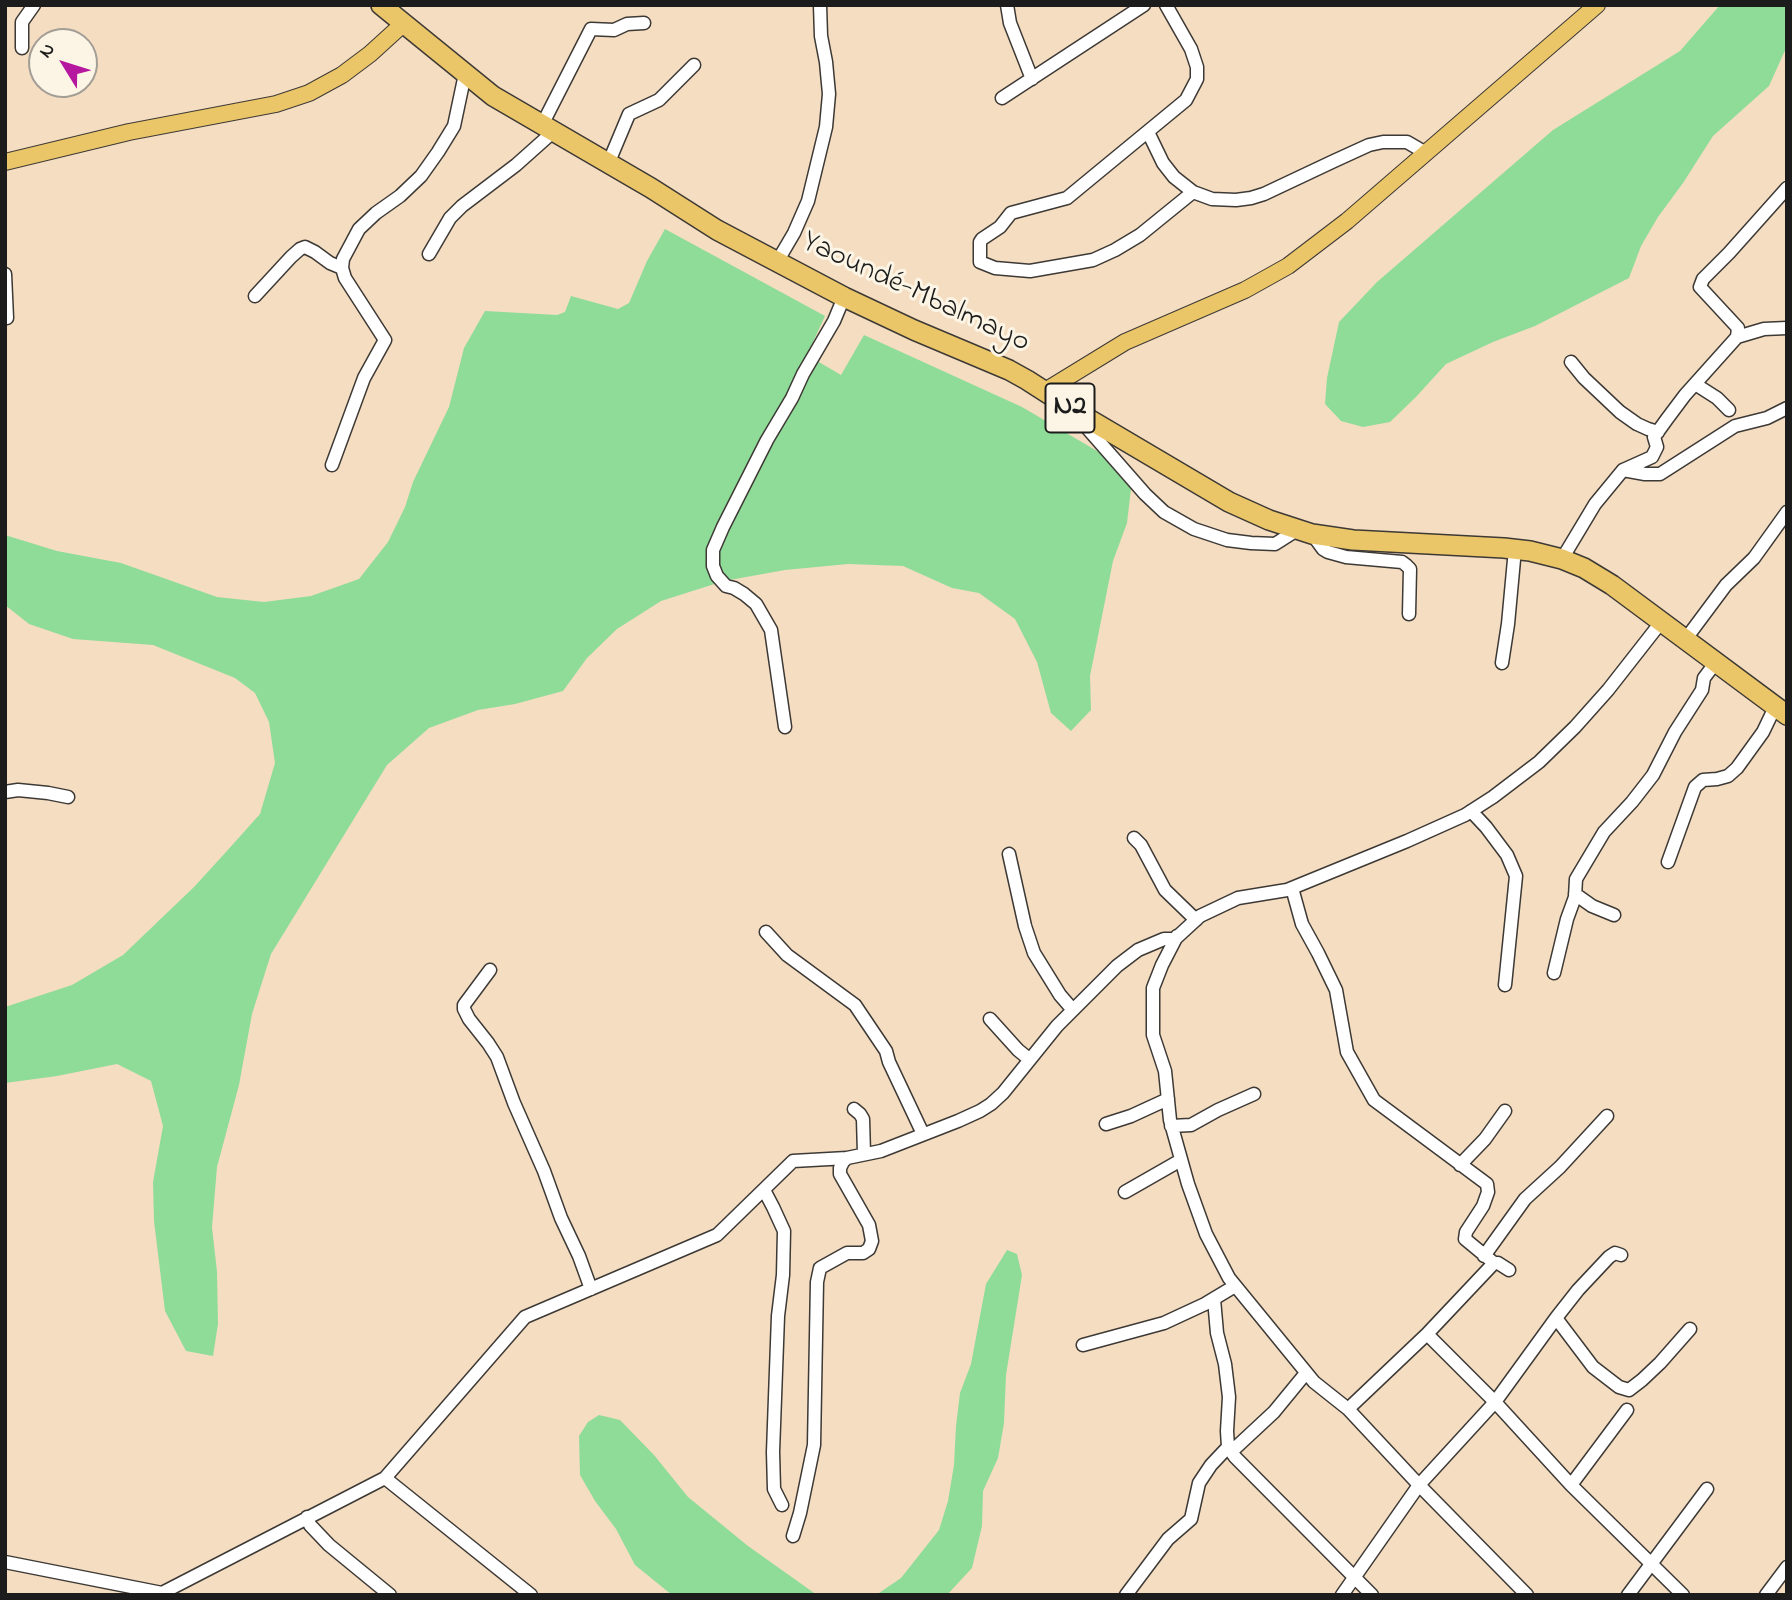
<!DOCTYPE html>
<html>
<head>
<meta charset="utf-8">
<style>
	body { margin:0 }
	#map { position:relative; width:1792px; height:1600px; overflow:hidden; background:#f5ddc2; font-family:"Indie Flower",sans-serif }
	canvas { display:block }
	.frame { position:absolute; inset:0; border:7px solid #1c1c1c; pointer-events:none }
	.north { position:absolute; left:28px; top:28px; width:70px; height:70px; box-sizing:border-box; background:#fcf5e5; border:2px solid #a29e95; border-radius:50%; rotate:308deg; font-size:19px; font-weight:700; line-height:28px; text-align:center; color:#1c1c1c }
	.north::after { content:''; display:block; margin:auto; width:24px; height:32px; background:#b5179e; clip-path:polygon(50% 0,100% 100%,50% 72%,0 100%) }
</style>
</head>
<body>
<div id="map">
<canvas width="1792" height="1600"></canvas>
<div class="frame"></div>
<div class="north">N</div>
</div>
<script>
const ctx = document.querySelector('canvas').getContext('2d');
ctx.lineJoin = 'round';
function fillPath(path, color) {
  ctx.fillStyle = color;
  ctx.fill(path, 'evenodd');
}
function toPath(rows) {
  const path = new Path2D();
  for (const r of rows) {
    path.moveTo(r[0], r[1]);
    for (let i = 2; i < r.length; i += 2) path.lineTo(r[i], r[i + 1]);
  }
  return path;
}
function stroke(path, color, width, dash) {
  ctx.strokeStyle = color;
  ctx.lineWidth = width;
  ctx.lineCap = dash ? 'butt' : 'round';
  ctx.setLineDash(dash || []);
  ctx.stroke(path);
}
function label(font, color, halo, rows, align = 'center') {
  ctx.font = font + ' "Indie Flower",sans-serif';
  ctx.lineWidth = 6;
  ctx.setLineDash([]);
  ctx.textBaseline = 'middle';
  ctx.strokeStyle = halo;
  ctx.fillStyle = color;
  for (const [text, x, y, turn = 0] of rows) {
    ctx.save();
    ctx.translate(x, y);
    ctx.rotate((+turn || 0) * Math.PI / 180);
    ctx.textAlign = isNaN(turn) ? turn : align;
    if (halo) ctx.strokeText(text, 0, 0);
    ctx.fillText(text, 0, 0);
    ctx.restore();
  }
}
fillPath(toPath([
	[1720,5,1787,5,1787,46,1769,86,1713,136,1683,183,1658,217,1641,246,1629,278,1535,326,1493,342,1446,364,1416,397,1390,422,1363,427,1341,421,1325,404,1327,378,1339,322,1377,282,1553,130,1680,51],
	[665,229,825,316,807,355,841,375,864,335,1022,407,1133,472,1127,523,1113,561,1090,676,1091,710,1071,731,1051,713,1037,662,1015,619,979,593,952,588,903,566,848,564,785,570,724,581,661,601,617,629,587,658,563,691,515,704,478,710,429,728,387,765,271,954,252,1014,239,1085,217,1167,212,1227,217,1272,218,1324,213,1356,186,1351,165,1311,154,1221,153,1182,163,1126,151,1081,117,1064,57,1076,5,1083,5,1007,72,985,123,955,194,887,226,852,260,814,275,763,269,722,255,693,235,678,153,645,73,639,29,624,5,605,5,535,57,551,121,563,217,597,264,602,311,596,359,579,388,542,405,507,413,482,449,407,464,348,485,311,557,315,565,312,571,296,618,309,629,303,647,261],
	[1007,1250,1017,1254,1022,1275,1006,1375,1004,1423,998,1458,983,1491,982,1526,972,1568,947,1595,876,1595,901,1578,939,1530,948,1501,954,1465,956,1426,960,1393,971,1364,986,1284],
	[599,1415,620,1420,654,1455,688,1497,748,1546,817,1595,672,1595,635,1565,616,1529,595,1501,580,1475,579,1436,588,1422]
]), '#8fdc98');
const minor = toPath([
	[1007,5,1010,23,1032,79],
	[1166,5,1191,49,1197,67,1197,79,1186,100,1067,198,1011,213,1000,227,982,239,980,242,980,262,995,268,1030,271,1093,260,1115,250,1140,235,1193,192],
	[22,48,22,22,34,5],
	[1002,98,1144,5],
	[542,125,591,29,614,30,627,24,644,23],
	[1148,132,1163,163,1174,177,1193,192,1212,199,1236,200,1251,198,1264,194,1334,161,1369,145,1383,142,1407,142,1426,153],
	[608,164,629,114,659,100,694,65],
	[429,254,450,218,462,206,516,165,553,132],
	[777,262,794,233,808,201,826,127,829,94,826,62,821,36,820,5],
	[5,274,7,318],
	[255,296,291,257,300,249,305,247,315,252,330,263,342,268],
	[1737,337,1738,328,1700,287,1703,279,1729,253,1787,188],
	[1571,362,1584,378,1620,412,1637,424,1648,429,1658,432],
	[1695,384,1717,398,1729,410],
	[1082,418,1088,429,1145,494,1164,512,1194,529,1227,540,1251,543,1275,544,1297,530],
	[332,465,364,378,385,340,345,278,342,268,343,259,359,229,376,213,400,196,421,176,438,152,454,126,465,74],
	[1623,470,1645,474,1660,474,1735,426,1767,418,1787,408],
	[1312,534,1323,549,1328,552,1346,557,1402,562,1406,565,1410,569,1409,614],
	[1562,559,1595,504,1623,470,1652,457,1657,447,1654,437,1667,419,1685,395,1737,337,1764,329,1787,328],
	[1685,640,1726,585,1754,558,1787,512],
	[1502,663,1508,624,1515,549],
	[785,727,771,630,756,604,744,594,734,588,726,586,717,576,713,566,713,550,723,527,767,440,792,398,803,374,834,321,844,297],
	[5,792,18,790,48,793,68,797],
	[1471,811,1486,827,1507,855,1516,876,1505,985],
	[1134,838,1141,845,1165,890,1196,920],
	[1009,854,1025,926,1034,953,1060,995,1073,1010],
	[1668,862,1695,787,1703,780,1717,779,1728,776,1737,768,1763,732,1775,707],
	[1292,888,1302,924,1318,953,1336,990,1347,1052,1374,1100,1487,1184,1488,1192,1483,1206,1466,1232,1465,1239,1494,1263,1498,1263,1509,1270],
	[1575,894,1592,906,1614,915],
	[766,932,787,955,855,1005,886,1051,889,1062,923,1134],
	[1177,936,1162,965,1153,988,1153,1035,1165,1071,1170,1120,1188,1184,1206,1234,1229,1278,1314,1382,1348,1409,1419,1485,1527,1595],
	[490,970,464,1005,464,1009,469,1019,488,1043,497,1057,514,1103,544,1171,561,1218,579,1256,591,1289],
	[1554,973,1567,919,1575,897,1576,879,1604,832,1632,802,1653,775,1675,732,1702,690,1704,678,1716,662],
	[990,1019,1018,1050,1029,1059],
	[854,1109,860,1114,863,1119,864,1154],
	[1106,1124,1131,1116,1168,1099],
	[1171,1126,1191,1125,1218,1110,1254,1094],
	[1460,1165,1485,1139,1505,1111],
	[764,1190,773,1207,784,1231,783,1275,778,1316,773,1452,774,1489,782,1505],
	[1125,1192,1181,1160],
	[1484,1256,1525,1199,1560,1167,1607,1116],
	[1214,1299,1217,1333,1225,1364,1229,1397,1227,1431,1228,1447,1235,1457,1372,1595],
	[1556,1318,1578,1290,1609,1257,1615,1253,1621,1255],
	[1427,1334,1495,1402,1571,1485,1683,1595],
	[1083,1345,1164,1323,1205,1304,1235,1286],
	[1348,1409,1427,1334,1494,1263],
	[1231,1452,1274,1412,1306,1373],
	[385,1478,531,1595],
	[1571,1485,1627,1410],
	[307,1517,310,1525,329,1545,390,1595],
	[793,1536,800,1513,814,1445,817,1282,820,1268,847,1253,863,1253,869,1249,872,1241,869,1225,840,1174,840,1168,843,1162,847,1158,881,1151,958,1121,980,1111,991,1104,1003,1093,1057,1026,1117,966,1138,950,1164,939,1175,939,1200,916,1238,898,1287,890,1407,841,1465,815,1493,797,1539,762,1575,727,1608,690,1662,621],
	[5,1562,162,1593,385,1478,525,1317,717,1235,793,1161,847,1158],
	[1126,1595,1168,1539,1191,1519,1199,1483,1211,1465,1228,1447],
	[1342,1595,1419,1485,1495,1402,1556,1318,1593,1367,1619,1387,1629,1390,1642,1380,1660,1363,1690,1329],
	[1628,1595,1707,1489],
	[1766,1595,1787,1567]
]);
const major = toPath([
	[5,162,129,132,276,104,309,93,342,75,370,54,403,24],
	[1045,391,1125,342,1245,290,1288,266,1347,221,1597,5]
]);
const highway = toPath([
	[381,5,493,96,651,188,717,230,844,297,914,330,1009,370,1027,380,1080,414,1229,502,1269,520,1312,534,1353,540,1504,548,1530,551,1562,559,1584,568,1612,585,1787,715]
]);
stroke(minor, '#3d3935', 15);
stroke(major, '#3d3935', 18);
stroke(highway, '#3d3935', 22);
stroke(minor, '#fff', 12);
stroke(major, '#ebc669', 16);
stroke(highway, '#ebc669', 19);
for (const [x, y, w] of [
	[1070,408,49]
]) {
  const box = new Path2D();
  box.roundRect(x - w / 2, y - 24.5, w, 49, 5);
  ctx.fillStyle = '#fcf5e5';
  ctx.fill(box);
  stroke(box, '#1c1c1c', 2);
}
label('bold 28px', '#1c1c1c', null, [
	["N2",1070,408]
]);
label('30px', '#1c1c1c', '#fcf5e5', [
	["Yaoundé-Mbalmayo",915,294,25]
]);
</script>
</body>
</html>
